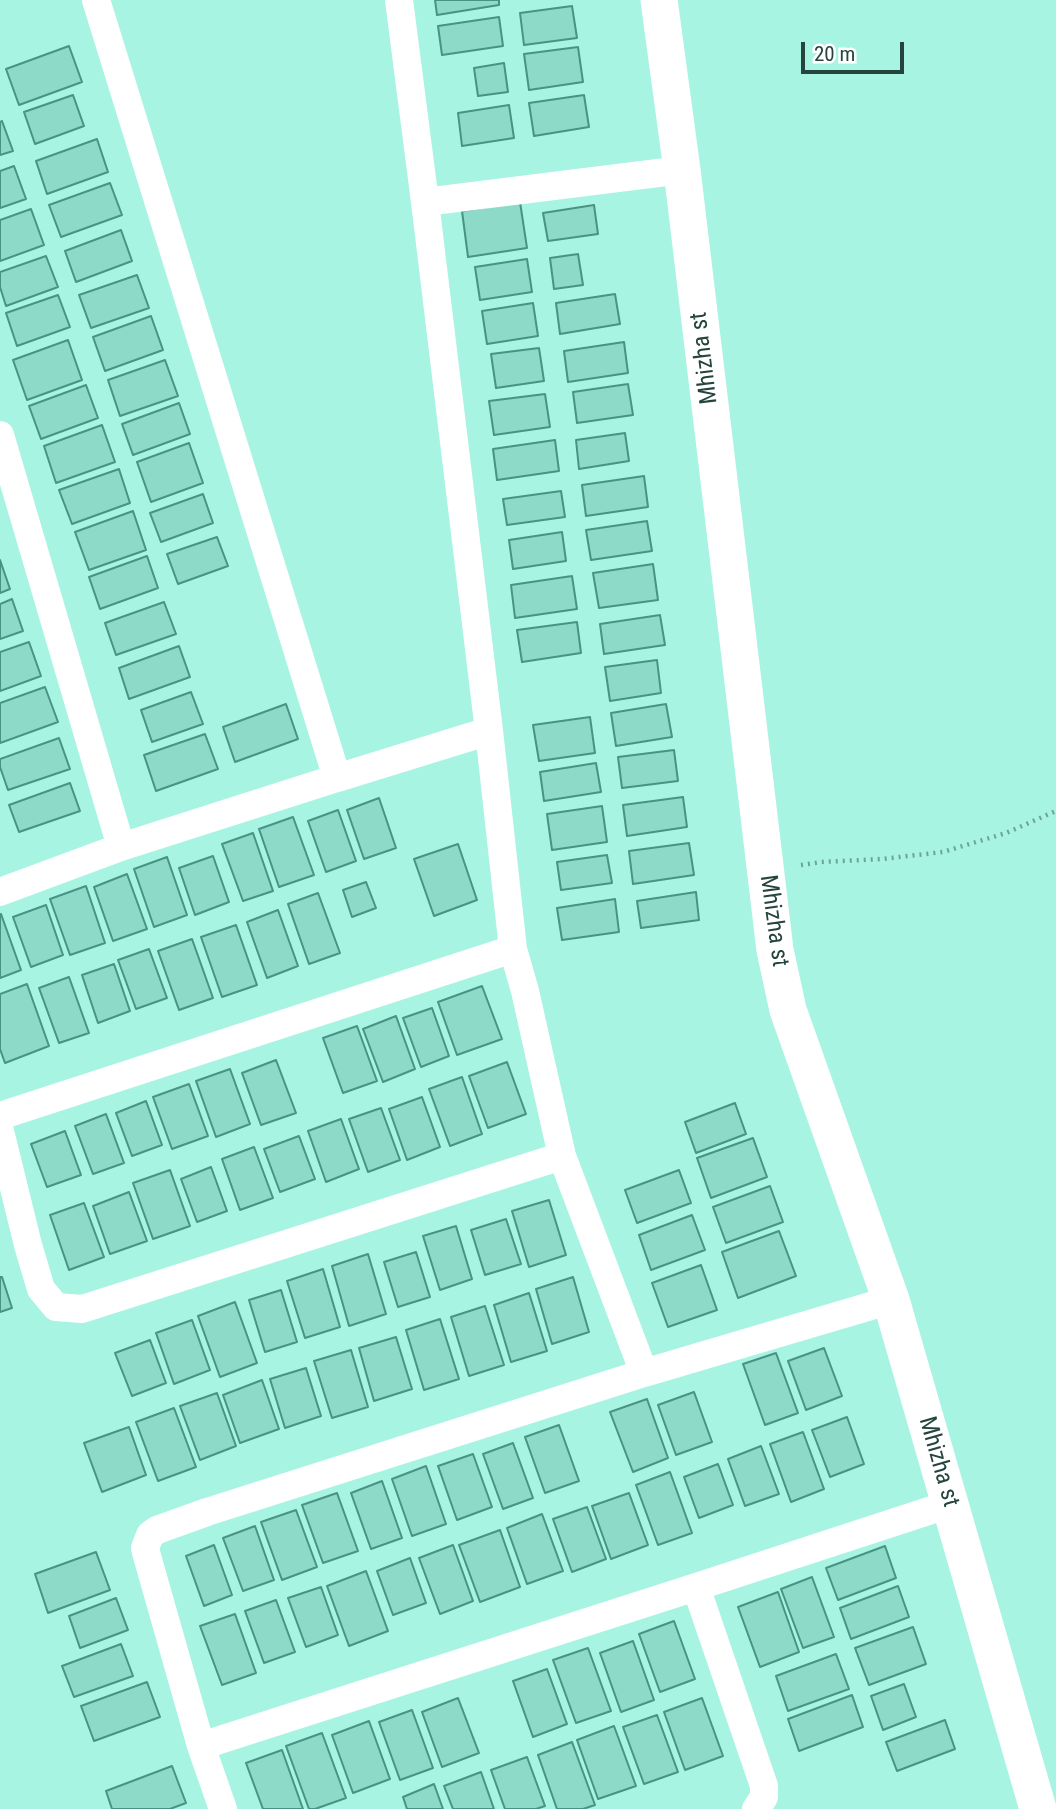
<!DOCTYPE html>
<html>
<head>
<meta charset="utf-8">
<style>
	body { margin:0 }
	#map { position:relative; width:1056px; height:1809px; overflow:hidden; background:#a8f4e3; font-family:"Roboto Condensed",sans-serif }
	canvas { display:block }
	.scale { position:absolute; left:801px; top:42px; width:103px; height:32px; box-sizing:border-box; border:4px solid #24443d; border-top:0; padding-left:9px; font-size:21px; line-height:24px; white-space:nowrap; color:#24443d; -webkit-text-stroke:5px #fff; paint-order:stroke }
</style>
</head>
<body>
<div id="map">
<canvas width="1056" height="1809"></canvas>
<div class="scale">20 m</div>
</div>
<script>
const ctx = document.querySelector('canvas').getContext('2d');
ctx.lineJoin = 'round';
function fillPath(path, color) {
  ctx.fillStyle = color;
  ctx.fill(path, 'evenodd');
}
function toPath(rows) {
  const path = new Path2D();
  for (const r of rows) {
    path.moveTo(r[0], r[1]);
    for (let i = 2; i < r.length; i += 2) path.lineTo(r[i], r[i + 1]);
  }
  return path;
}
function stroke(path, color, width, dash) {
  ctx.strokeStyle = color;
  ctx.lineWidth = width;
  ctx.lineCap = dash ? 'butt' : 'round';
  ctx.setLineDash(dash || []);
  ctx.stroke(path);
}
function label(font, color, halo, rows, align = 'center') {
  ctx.font = font + ' "Roboto Condensed",sans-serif';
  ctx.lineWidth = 6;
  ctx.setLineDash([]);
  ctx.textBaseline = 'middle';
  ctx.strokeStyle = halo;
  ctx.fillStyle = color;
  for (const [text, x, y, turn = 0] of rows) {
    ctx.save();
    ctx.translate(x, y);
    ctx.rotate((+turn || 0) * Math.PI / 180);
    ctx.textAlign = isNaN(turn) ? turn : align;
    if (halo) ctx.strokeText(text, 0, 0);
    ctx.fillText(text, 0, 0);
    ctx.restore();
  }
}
const building = toPath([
	[435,0,499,0,499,5,437,15,435,0],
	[572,6,577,38,524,45,520,13,572,6],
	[499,17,503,46,442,55,438,26,499,17],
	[69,46,82,82,19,105,6,69,69,46],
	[578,47,583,82,529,90,524,54,578,47],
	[504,63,508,92,478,96,474,68,504,63],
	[73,95,84,126,35,144,24,112,73,95],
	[584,95,589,127,534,136,529,103,584,95],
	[509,105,514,138,462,146,458,113,509,105],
	[2,121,13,151,0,155,0,122,2,121],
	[97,139,108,172,47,194,36,161,97,139],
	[14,166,26,199,0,208,0,171,14,166],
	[110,183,122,215,61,237,49,205,110,183],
	[520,202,527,248,468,257,462,211,520,202],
	[594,205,598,234,548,241,543,213,594,205],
	[31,209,44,245,0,261,0,220,31,209],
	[121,230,132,261,76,282,65,251,121,230],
	[578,254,583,285,554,289,550,258,578,254],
	[46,256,58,287,6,306,0,287,0,272,46,256],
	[527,259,532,292,480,300,475,267,527,259],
	[137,275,149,308,91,328,79,295,137,275],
	[615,294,620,324,560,334,556,303,615,294],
	[58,295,70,327,17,346,6,313,58,295],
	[533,303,538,336,487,344,482,311,533,303],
	[151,316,163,350,105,371,93,337,151,316],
	[68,340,82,380,27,400,13,360,68,340],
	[624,342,628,373,568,382,564,351,624,342],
	[539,348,544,381,496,388,491,354,539,348],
	[165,360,178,396,120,416,108,380,165,360],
	[628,384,633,415,577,423,573,392,628,384],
	[86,385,98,418,41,439,29,406,86,385],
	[545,394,550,427,494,435,489,401,545,394],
	[179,403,190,434,133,455,122,424,179,403],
	[102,425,115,462,56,483,44,446,102,425],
	[625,433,629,461,579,469,576,440,625,433],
	[555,440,559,471,497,480,493,449,555,440],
	[189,443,203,483,151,502,137,462,189,443],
	[119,469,130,503,72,524,59,490,119,469],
	[644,476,648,507,586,516,582,485,644,476],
	[561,491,565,517,507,525,503,499,561,491],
	[203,494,213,523,161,542,150,513,203,494],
	[133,511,146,550,89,570,75,532,133,511],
	[647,521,652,551,591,560,586,530,647,521],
	[562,532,566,561,513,569,509,540,562,532],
	[217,537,228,566,178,584,167,554,217,537],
	[147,556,158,588,100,609,89,577,147,556],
	[0,560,10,589,0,593,0,560],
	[653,564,658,600,599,608,593,573,653,564],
	[572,576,577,609,515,618,511,585,572,576],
	[12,599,23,631,0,639,0,604,12,599],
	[164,602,176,634,116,655,105,623,164,602],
	[660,615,665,645,604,654,600,624,660,615],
	[577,622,581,653,522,662,517,630,577,622],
	[29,642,41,676,0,691,0,652,29,642],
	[179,646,190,677,129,699,119,668,179,646],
	[657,660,661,693,610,701,605,667,657,660],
	[45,687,58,722,0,743,0,703,45,687],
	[191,692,203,724,152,742,141,710,191,692],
	[286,704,298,739,235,762,223,727,286,704],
	[666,704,672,737,616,746,611,713,666,704],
	[590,717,595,753,539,761,533,725,590,717],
	[205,734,218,769,156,791,144,755,205,734],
	[59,738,70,769,8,790,0,767,0,759,59,738],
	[674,750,678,781,622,788,618,757,674,750],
	[596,763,601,792,544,801,540,772,596,763],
	[70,783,80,811,19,832,9,805,70,783],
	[683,797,687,827,627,836,623,805,683,797],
	[379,798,396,848,364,859,347,810,379,798],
	[602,806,607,842,552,850,547,814,602,806],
	[338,810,356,861,326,872,308,821,338,810],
	[293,817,314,875,279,887,259,829,293,817],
	[253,833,273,891,243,901,222,844,253,833],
	[689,843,694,875,633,884,629,851,689,843],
	[458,844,477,900,434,916,414,859,458,844],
	[607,855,612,883,561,890,557,862,607,855],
	[213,856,229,902,195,915,179,868,213,856],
	[167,857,187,915,154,927,134,869,167,857],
	[127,874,147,929,113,941,94,887,127,874],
	[366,882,376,908,352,917,343,890,366,882],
	[86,886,105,943,70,955,50,899,86,886],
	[696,892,699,920,641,928,637,901,696,892],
	[318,893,340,953,309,964,288,904,318,893],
	[615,899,619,932,562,940,557,908,615,899],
	[46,905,63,955,31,967,13,917,46,905],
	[278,910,298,966,267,978,247,922,278,910],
	[1,914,21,970,0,978,0,915,1,914],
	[236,925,257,985,222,997,201,937,236,925],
	[192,939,213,998,179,1010,158,951,192,939],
	[149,949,167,998,136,1009,118,960,149,949],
	[114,964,130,1011,98,1023,82,975,114,964],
	[69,977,89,1033,59,1043,39,988,69,977],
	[27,984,49,1046,5,1063,0,1049,0,994,27,984],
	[482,986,502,1039,457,1055,438,1002,482,986],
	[432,1008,449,1056,421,1067,403,1018,432,1008],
	[396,1016,415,1069,383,1082,363,1029,396,1016],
	[357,1026,377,1081,343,1093,323,1038,357,1026],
	[276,1060,296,1113,261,1125,242,1073,276,1060],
	[507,1062,526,1114,488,1128,469,1076,507,1062],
	[230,1069,250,1124,216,1137,196,1081,230,1069],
	[462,1077,482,1134,450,1146,429,1089,462,1077],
	[189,1084,208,1136,172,1149,153,1097,189,1084],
	[422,1097,440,1147,407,1160,389,1109,422,1097],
	[146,1101,162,1145,132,1156,116,1113,146,1101],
	[735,1103,746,1134,696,1153,685,1122,735,1103],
	[381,1108,400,1160,368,1172,349,1119,381,1108],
	[106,1114,124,1163,93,1174,75,1126,106,1114],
	[341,1119,359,1169,326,1182,308,1131,341,1119],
	[65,1131,81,1175,47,1187,31,1144,65,1131],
	[299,1136,315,1179,280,1192,264,1149,299,1136],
	[753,1138,767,1177,711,1198,697,1158,753,1138],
	[254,1147,273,1198,240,1210,222,1159,254,1147],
	[211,1167,227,1211,197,1222,181,1179,211,1167],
	[170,1170,190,1226,153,1239,133,1183,170,1170],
	[679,1170,691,1203,637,1223,625,1190,679,1170],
	[770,1186,783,1222,726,1243,713,1207,770,1186],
	[129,1192,147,1241,110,1254,93,1206,129,1192],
	[549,1200,566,1255,529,1267,512,1211,549,1200],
	[84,1203,104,1257,69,1270,50,1215,84,1203],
	[692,1215,705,1250,651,1270,639,1235,692,1215],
	[506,1219,521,1264,485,1275,471,1230,506,1219],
	[456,1226,472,1279,440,1290,423,1236,456,1226],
	[779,1231,796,1276,738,1298,722,1252,779,1231],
	[416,1252,430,1297,398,1307,384,1262,416,1252],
	[368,1254,386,1314,349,1326,332,1266,368,1254],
	[701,1265,717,1310,668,1327,652,1283,701,1265],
	[323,1269,340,1327,305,1338,287,1281,323,1269],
	[0,1277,2,1277,12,1308,0,1312,0,1277],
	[573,1277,589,1332,552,1344,536,1289,573,1277],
	[281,1290,297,1342,265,1352,249,1300,281,1290],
	[529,1293,547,1351,511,1362,494,1305,529,1293],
	[235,1302,257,1363,220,1377,198,1316,235,1302],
	[485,1306,504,1365,469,1376,451,1317,485,1306],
	[440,1319,459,1379,424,1390,406,1330,440,1319],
	[192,1320,210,1370,174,1384,156,1333,192,1320],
	[396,1337,412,1389,374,1401,359,1348,396,1337],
	[150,1340,166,1383,132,1396,115,1353,150,1340],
	[824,1348,842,1396,806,1410,788,1361,824,1348],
	[351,1350,368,1407,332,1418,314,1361,351,1350],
	[776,1353,798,1413,765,1425,743,1364,776,1353],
	[306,1368,321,1416,285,1428,270,1379,306,1368],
	[262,1380,279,1429,240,1443,223,1395,262,1380],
	[694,1392,712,1442,676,1455,658,1405,694,1392],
	[217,1393,236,1446,200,1460,180,1406,217,1393],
	[647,1399,668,1458,633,1472,610,1412,647,1399],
	[174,1408,196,1467,158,1481,136,1422,174,1408],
	[847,1417,864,1464,830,1477,812,1430,847,1417],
	[559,1425,579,1481,545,1493,525,1437,559,1425],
	[129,1427,146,1475,102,1492,84,1443,129,1427],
	[803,1432,824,1489,791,1502,770,1444,803,1432],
	[513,1443,533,1498,503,1509,483,1454,513,1443],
	[761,1446,779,1494,745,1506,728,1459,761,1446],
	[473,1454,492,1507,457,1520,438,1466,473,1454],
	[718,1464,733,1505,699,1518,684,1477,718,1464],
	[426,1466,446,1524,412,1536,392,1479,426,1466],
	[670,1472,692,1533,658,1545,636,1485,670,1472],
	[382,1481,402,1538,371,1549,351,1493,382,1481],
	[337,1493,358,1551,323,1563,302,1505,337,1493],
	[629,1493,648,1545,611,1559,592,1506,629,1493],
	[587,1507,606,1559,572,1572,553,1519,587,1507],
	[296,1510,317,1567,282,1580,261,1522,296,1510],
	[542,1514,563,1571,527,1584,507,1528,542,1514],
	[255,1526,274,1580,243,1591,223,1538,255,1526],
	[500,1530,520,1587,480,1602,459,1545,500,1530],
	[214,1545,232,1595,204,1606,186,1556,214,1545],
	[453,1545,473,1601,440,1614,419,1558,453,1545],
	[885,1546,896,1578,838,1600,826,1568,885,1546],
	[96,1552,110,1590,48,1613,35,1574,96,1552],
	[410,1558,426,1603,393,1615,377,1571,410,1558],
	[366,1571,388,1631,349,1646,327,1586,366,1571],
	[812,1577,834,1637,803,1648,781,1589,812,1577],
	[898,1586,909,1617,851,1639,840,1608,898,1586],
	[321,1587,338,1635,306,1647,288,1598,321,1587],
	[778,1592,799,1652,760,1667,738,1607,778,1592],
	[116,1598,128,1630,80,1648,69,1616,116,1598],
	[276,1600,295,1652,264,1663,245,1611,276,1600],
	[235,1614,256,1673,222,1685,200,1626,235,1614],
	[674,1621,695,1679,660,1692,639,1634,674,1621],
	[913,1627,926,1664,869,1685,855,1648,913,1627],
	[633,1641,654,1700,621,1712,600,1653,633,1641],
	[121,1644,133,1676,74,1697,62,1666,121,1644],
	[588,1648,611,1711,576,1723,553,1660,588,1648],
	[836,1654,849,1689,788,1711,776,1676,836,1654],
	[547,1669,567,1724,533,1737,513,1681,547,1669],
	[147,1682,160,1717,94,1741,81,1706,147,1682],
	[904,1684,916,1717,883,1730,871,1696,904,1684],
	[852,1695,863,1727,799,1751,788,1719,852,1695],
	[458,1698,479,1753,442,1767,422,1712,458,1698],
	[702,1698,723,1756,685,1770,664,1712,702,1698],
	[412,1710,433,1768,400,1780,379,1722,412,1710],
	[657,1715,678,1772,644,1784,623,1727,657,1715],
	[945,1720,955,1749,897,1771,886,1742,945,1720],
	[369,1721,390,1779,353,1793,332,1735,369,1721],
	[614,1726,636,1786,598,1799,577,1740,614,1726],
	[322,1733,346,1798,315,1809,309,1809,286,1746,322,1733],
	[572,1742,595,1805,583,1809,557,1809,538,1755,572,1742],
	[282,1750,303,1809,263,1809,246,1763,282,1750],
	[527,1757,545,1806,536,1809,505,1809,491,1770,527,1757],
	[172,1766,186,1803,170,1809,112,1809,106,1791,172,1766],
	[481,1772,494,1809,453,1809,444,1786,481,1772],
	[434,1784,443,1809,407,1809,403,1797,434,1784]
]);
fillPath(building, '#8edac9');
stroke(building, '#489384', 2);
stroke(toPath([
	[801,865,821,862,882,859,943,852,1006,833,1056,811]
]), '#6ca497', 4.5, [2, 5]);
stroke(toPath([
	[96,0,337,778,489,731],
	[399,0,425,202,489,731,513,949,525,991,562,1156,644,1373,891,1300],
	[425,202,682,170],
	[0,435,121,847],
	[0,892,121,847,337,778],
	[0,1116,513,949],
	[0,1131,28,1245,41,1289,56,1307,82,1309,562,1156],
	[696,1587,764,1786,764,1797,756,1809],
	[201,1746,147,1556,145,1548,150,1535,157,1530,207,1512,644,1373],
	[223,1809,201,1746,696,1587,950,1504]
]), '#fff', 28);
stroke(toPath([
	[659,0,682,170,775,950,788,1010,891,1300,1038,1809]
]), '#fff', 37);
label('24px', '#24443d', '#fff', [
	["Mhizha st",705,358,-97],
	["Mhizha st",773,921,82],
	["Mhizha st",938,1462,74]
]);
</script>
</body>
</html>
